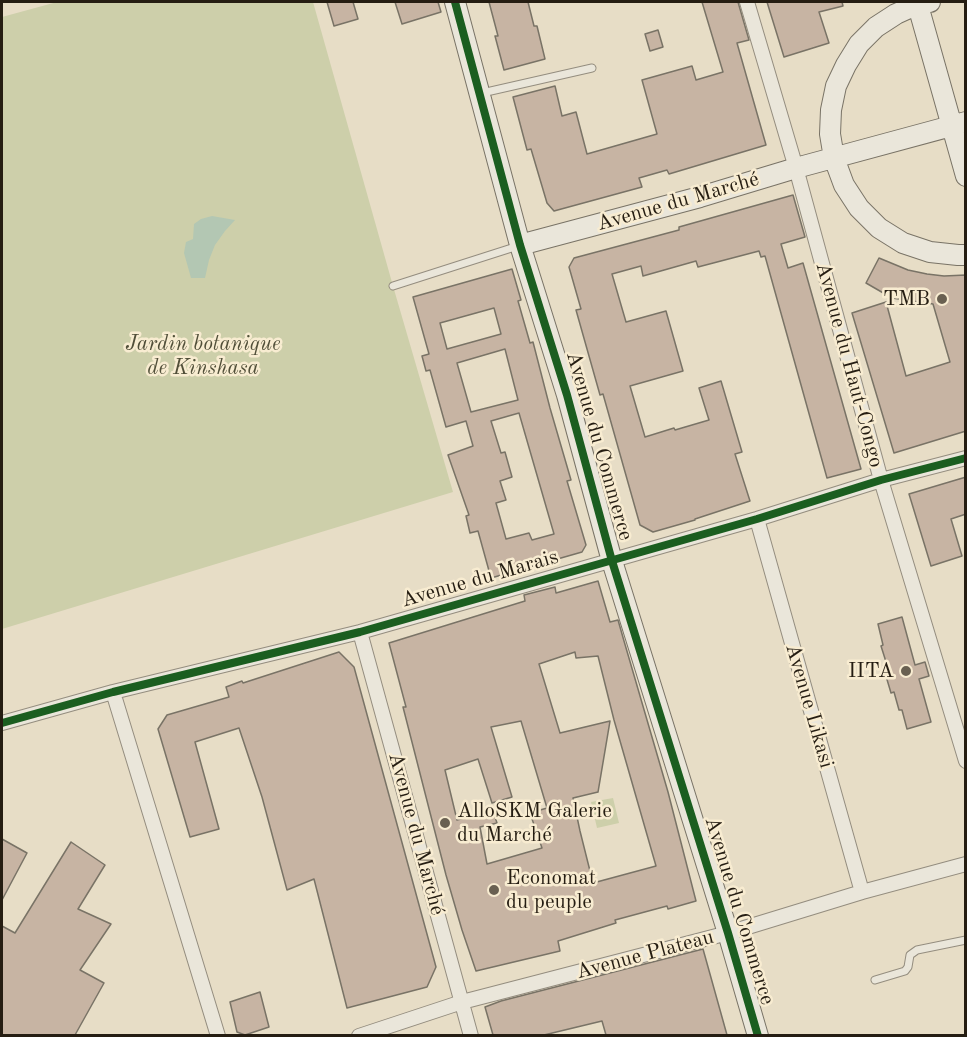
<!DOCTYPE html>
<html>
<head>
<meta charset="utf-8">
<style>
	body { margin:0 }
	#map { position:relative; width:967px; height:1037px; overflow:hidden; background:#e7ddc6; font-family:"Old Standard TT",serif }
	canvas { display:block }
	.frame { position:absolute; inset:0; border:3px solid #251d12; pointer-events:none }
</style>
</head>
<body>
<div id="map">
<canvas width="967" height="1037"></canvas>
<div class="frame"></div>
</div>
<script>
const ctx = document.querySelector('canvas').getContext('2d');
ctx.lineJoin = 'round';
function fillPath(path, color) {
  ctx.fillStyle = color;
  ctx.fill(path, 'evenodd');
}
function toPath(rows) {
  const path = new Path2D();
  for (const r of rows) {
    path.moveTo(r[0], r[1]);
    for (let i = 2; i < r.length; i += 2) path.lineTo(r[i], r[i + 1]);
  }
  return path;
}
function stroke(path, color, width, dash) {
  ctx.strokeStyle = color;
  ctx.lineWidth = width;
  ctx.lineCap = dash ? 'butt' : 'round';
  ctx.setLineDash(dash || []);
  ctx.stroke(path);
}
function label(font, color, halo, rows, align = 'center') {
  ctx.font = font + ' "Old Standard TT",serif';
  ctx.lineWidth = 5;
  ctx.setLineDash([]);
  ctx.textBaseline = 'middle';
  ctx.strokeStyle = halo;
  ctx.fillStyle = color;
  for (const [text, x, y, turn = 0] of rows) {
    ctx.save();
    ctx.translate(x, y);
    ctx.rotate((+turn || 0) * Math.PI / 180);
    ctx.textAlign = isNaN(turn) ? turn : align;
    if (halo) ctx.strokeText(text, 0, 0);
    ctx.fillText(text, 0, 0);
    ctx.restore();
  }
}
fillPath(toPath([
	[57,2,313,2,393,286,453,492,2,629,2,17],
	[613,798,619,823,597,828,591,802]
]), '#cdcfaa');
fillPath(toPath([
	[212,216,235,220,225,231,215,245,209,260,205,278,191,278,184,253,186,242,193,239,194,224,201,219]
]), '#b3c7b3');
const building = toPath([
	[327,2,353,2,358,19,334,26,327,2],
	[395,2,438,2,441,12,402,24,395,2],
	[489,2,528,2,534,26,537,26,545,59,504,70,495,36,498,36,489,2],
	[702,2,738,2,749,40,737,43,766,145,669,174,667,170,639,178,642,187,554,211,547,203,531,149,527,150,513,97,555,86,562,116,576,112,587,154,657,134,642,80,692,66,696,80,723,72,702,2],
	[767,2,842,2,843,6,819,12,829,43,784,57,767,2],
	[658,30,663,47,650,51,645,34,658,30],
	[793,195,805,237,781,244,788,268,803,263,861,469,827,478,765,256,761,257,759,251,698,267,696,261,643,276,641,266,612,274,626,322,666,311,683,371,630,386,645,437,674,428,675,430,709,420,699,388,721,381,742,452,735,454,750,501,695,519,695,520,653,532,640,525,603,394,600,395,576,310,581,309,569,267,574,258,679,230,679,227,793,195],
	[879,258,908,270,927,274,944,276,966,275,966,431,894,453,852,313,886,302,906,376,950,362,933,304,892,298,866,283,879,258],
	[512,269,521,300,518,301,530,343,533,342,550,408,571,480,567,481,586,545,582,552,491,578,478,531,470,533,466,516,469,515,448,455,473,446,466,421,446,427,430,370,426,371,422,356,429,354,413,297,512,269],
	[494,308,501,334,447,349,440,323,494,308],
	[505,349,518,400,471,412,457,363,505,349],
	[519,413,554,534,532,540,529,533,506,539,496,503,506,500,500,481,512,477,505,452,501,453,491,421,519,413],
	[966,477,966,514,951,519,962,556,931,566,909,494,966,477],
	[598,581,610,622,618,620,624,641,668,792,696,901,668,909,667,906,615,920,616,923,558,941,560,951,476,971,462,930,446,875,403,707,406,707,389,643,525,601,524,595,555,587,556,593,598,581],
	[575,652,576,658,598,656,614,720,656,866,593,883,580,831,573,798,598,792,610,721,560,733,539,664,575,652],
	[521,721,547,808,530,813,542,848,487,864,480,827,497,823,493,811,457,820,445,770,478,759,492,803,512,797,491,727,521,721],
	[902,617,915,665,925,662,929,676,919,679,931,722,907,729,902,710,899,710,894,692,891,693,883,666,887,665,881,646,883,645,878,624,902,617],
	[339,652,354,667,436,967,427,987,347,1008,314,879,287,890,262,797,239,728,195,742,219,829,190,837,158,729,167,715,229,697,226,687,242,681,243,683,339,652],
	[2,839,27,853,2,900,2,839],
	[71,842,105,865,78,909,111,924,80,970,104,983,75,1035,2,1035,2,926,15,933,71,842],
	[703,949,727,1035,606,1035,602,1021,544,1035,493,1035,485,1007,501,1001,703,949],
	[260,992,269,1027,245,1035,237,1032,230,1002,260,992]
]);
fillPath(building, '#c7b4a3');
stroke(building, '#797366', 1.5);
const lane = toPath([
	[482,93,592,68],
	[393,286,518,246],
	[875,980,905,971,908,967,910,955,917,950,966,940]
]);
const street = toPath([
	[747,2,796,168,881,480,966,761],
	[757,519,862,892],
	[360,632,471,1036],
	[113,692,218,1036],
	[2,723,113,692,360,632,757,519,881,480,966,458],
	[359,1036,462,1002,728,933,862,892,966,864]
]);
const secondary = toPath([
	[455,2,520,245,567,395,612,561,728,933,758,1036],
	[917,2,966,176],
	[930,2,918,4,896,14,876,27,859,44,846,65,836,86,831,110,830,134,834,158,844,185,859,208,879,228,903,243,930,252,958,255,966,255],
	[520,245,700,197,796,168,966,122]
]);
stroke(lane, '#948d7f', 9);
stroke(street, '#948d7f', 16);
stroke(secondary, '#797366', 22);
stroke(lane, '#eae6da', 7);
stroke(street, '#eae6da', 14);
stroke(secondary, '#eae6da', 20);
stroke(toPath([
	[455,2,520,245,567,395,612,561,728,933,758,1036],
	[2,723,113,692,360,632,757,519,881,480,966,458]
]), '#1b5e20', 8);
for (const [x, y, r, color] of [
	[942,299,6,"#696051"],
	[906,671,6,"#696051"],
	[445,823,6,"#696051"],
	[494,890,6,"#696051"]
]) {
  const dot = new Path2D();
  dot.arc(x, y, r, 0, 2 * Math.PI);
  ctx.fillStyle = color;
  ctx.fill(dot);
  stroke(dot, '#f8ecd1', 2);
}
label('21px', '#251d12', '#f8ecd1', [
	["Avenue du Marché",678,202,-16],
	["Avenue du Haut-Congo",849,365,75],
	["Avenue du Commerce",599,446,74],
	["Avenue du Marais",480,579,-16],
	["Avenue Likasi",809,706,74],
	["Avenue du Marché",416,834,75],
	["Avenue du Commerce",739,911,73],
	["Avenue Plateau",645,955,-15]
]);
label('21px', '#251d12', '#f8ecd1', [
	["TMB",930,299],
	["IITA",894,671],
	["AlloSKM Galerie",457,811,"left"],
	["du Marché",457,835,"left"],
	["Economat",506,878,"left"],
	["du peuple",506,902,"left"]
], 'right');
label('italic 21px', '#514f39', '#f8ecd1', [
	["Jardin botanique",203,344],
	["de Kinshasa",203,368]
]);
</script>
</body>
</html>
